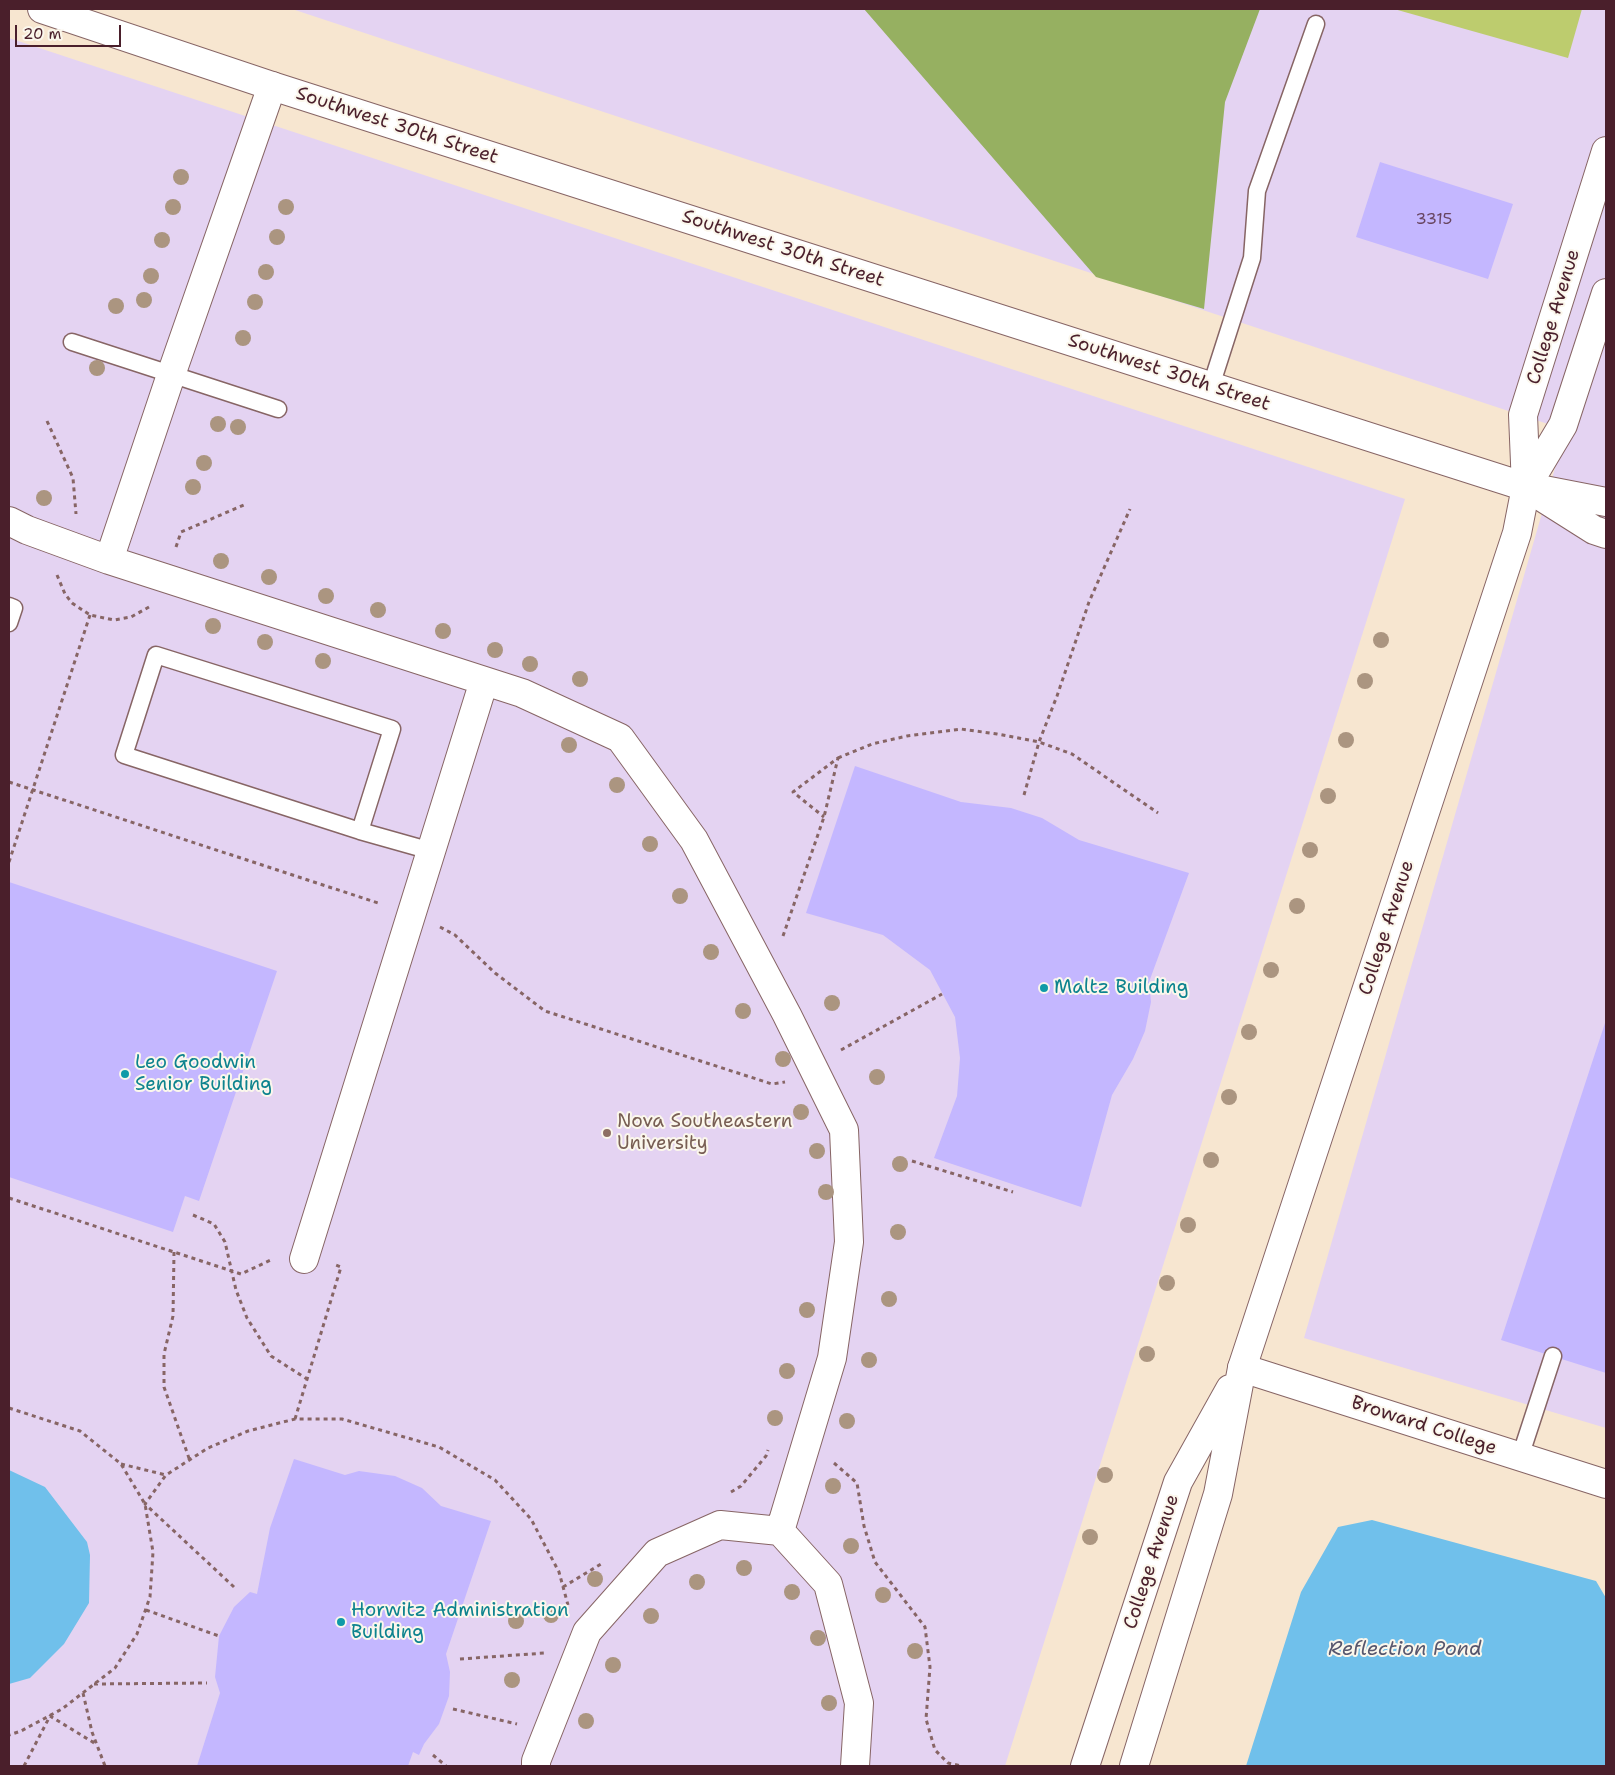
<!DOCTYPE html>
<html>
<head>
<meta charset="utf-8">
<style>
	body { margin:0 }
	#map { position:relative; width:1615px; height:1775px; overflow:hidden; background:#f7e6d0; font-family:"Shantell Sans",sans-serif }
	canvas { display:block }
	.frame { position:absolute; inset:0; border:10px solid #4a1f2b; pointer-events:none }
	.scale { position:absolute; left:15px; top:25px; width:106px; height:22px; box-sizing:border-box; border:2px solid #4a1f2b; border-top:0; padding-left:6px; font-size:15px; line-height:18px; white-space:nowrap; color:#4a1f2b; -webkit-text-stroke:4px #fbf7ec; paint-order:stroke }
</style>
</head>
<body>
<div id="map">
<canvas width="1615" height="1775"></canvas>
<div class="frame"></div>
<div class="scale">20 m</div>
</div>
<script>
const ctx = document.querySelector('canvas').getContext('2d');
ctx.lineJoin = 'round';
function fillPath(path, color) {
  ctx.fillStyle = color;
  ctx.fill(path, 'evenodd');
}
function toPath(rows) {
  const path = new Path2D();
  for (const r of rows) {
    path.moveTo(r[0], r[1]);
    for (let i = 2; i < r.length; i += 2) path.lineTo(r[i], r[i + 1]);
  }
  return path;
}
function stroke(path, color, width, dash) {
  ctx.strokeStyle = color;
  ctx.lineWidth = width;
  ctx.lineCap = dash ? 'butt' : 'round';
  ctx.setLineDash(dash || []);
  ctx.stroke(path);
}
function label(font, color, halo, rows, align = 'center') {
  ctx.font = font + ' "Shantell Sans",sans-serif';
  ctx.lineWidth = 4;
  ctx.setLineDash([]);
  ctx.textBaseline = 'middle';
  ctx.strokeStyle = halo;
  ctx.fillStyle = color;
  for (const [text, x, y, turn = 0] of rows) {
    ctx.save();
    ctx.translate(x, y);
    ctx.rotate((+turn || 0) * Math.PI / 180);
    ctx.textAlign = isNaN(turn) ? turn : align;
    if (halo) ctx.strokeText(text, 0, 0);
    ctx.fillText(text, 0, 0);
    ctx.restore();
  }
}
fillPath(toPath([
	[292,9,1606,9,1606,1428,1304,1338,1566,430],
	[9,38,1405,499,1005,1766,9,1766]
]), '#e4d3f2');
fillPath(toPath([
	[1394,9,1582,9,1568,58]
]), '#bdcc6e');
fillPath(toPath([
	[864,9,1260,9,1225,102,1204,309,1096,277]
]), '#96b061');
fillPath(toPath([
	[9,1470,45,1487,87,1542,90,1555,89,1603,64,1644,30,1678,9,1684],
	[1372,1520,1596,1581,1606,1598,1606,1766,1246,1766,1301,1592,1338,1527]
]), '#70c0eb');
fillPath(toPath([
	[1380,162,1513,204,1488,279,1356,237],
	[855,766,961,802,1011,808,1042,818,1079,840,1189,873,1149,982,1151,1002,1145,1031,1133,1059,1112,1095,1081,1207,934,1158,957,1096,960,1058,955,1017,930,970,883,935,806,913],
	[9,882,277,971,199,1201,185,1196,173,1232,9,1177],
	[1606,1020,1606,1373,1501,1340],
	[294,1459,345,1475,359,1471,395,1476,422,1488,441,1506,491,1521,446,1654,450,1672,449,1696,439,1724,424,1744,419,1755,413,1752,408,1766,197,1766,220,1693,215,1677,219,1636,234,1607,250,1592,257,1594,270,1528]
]), '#c4b7ff');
const lane = toPath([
	[72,342,278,409],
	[1211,386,1252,258,1257,191,1316,24],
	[9,606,14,608,9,623],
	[360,831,392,729,156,655,124,755,360,831,431,851],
	[1520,1457,1553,1356]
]);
const street = toPath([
	[1526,487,1594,530,1606,534],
	[1539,489,1606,502],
	[9,521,27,530,109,560,522,693,620,738,694,840,787,1015,844,1130,849,1242,832,1358,780,1531],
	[109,560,171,375,272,86],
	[304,1259,484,681],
	[1242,1368,1606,1484],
	[536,1766,536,1761,587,1632,657,1553,720,1525,780,1531,828,1584,859,1703,855,1766]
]);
const secondary = toPath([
	[42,9,272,86,1526,487],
	[1526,487,1563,425,1606,293],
	[1085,1766,1178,1482,1230,1389],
	[1134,1766,1218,1494,1242,1368,1517,533,1526,487,1523,415,1606,151]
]);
stroke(lane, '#876565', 19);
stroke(street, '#876565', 30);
stroke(secondary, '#876565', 30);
stroke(toPath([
	[47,421,73,478,76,514],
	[176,547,181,532,246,504],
	[57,575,65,594,72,603,90,615,114,620,131,617,149,607],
	[838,758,872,744,907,736,961,729,997,734,1039,742,1072,754,1158,813],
	[9,782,381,904],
	[1024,795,1039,742,1057,696,1089,602,1130,509],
	[9,862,90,615],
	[440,927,455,935,495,973,545,1011,772,1084,785,1082],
	[783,936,824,817,838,758,793,792,824,817],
	[841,1050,942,994],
	[912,1161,1013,1192],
	[9,1198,241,1274,273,1259],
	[193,1215,214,1224,225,1242,236,1290,247,1318,271,1356,307,1379],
	[174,1252,173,1316,164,1354,164,1387,190,1461],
	[9,1408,80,1431,121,1464,145,1504,153,1552,150,1597,137,1634,115,1668,62,1709,21,1731,9,1735],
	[295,1419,341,1267,336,1265],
	[834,1463,857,1483,864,1526,875,1562,925,1627,930,1667,926,1719,935,1750,948,1763,962,1766],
	[121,1464,166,1475],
	[731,1492,741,1486,766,1456,768,1450],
	[234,1587,145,1504,166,1475,208,1448,248,1431,295,1419,342,1419,439,1447,495,1480,531,1519,559,1572,568,1605],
	[563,1587,601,1564],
	[146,1610,219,1636],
	[460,1659,545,1653],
	[94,1684,207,1683],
	[83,1693,92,1732,105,1766],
	[453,1709,517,1724],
	[433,1755,446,1766],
	[24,1766,50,1716,96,1744]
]), '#876565', 3, [4, 4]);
stroke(lane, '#fff', 16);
stroke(street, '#fff', 28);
stroke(secondary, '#fff', 28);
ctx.fillStyle = '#ab9580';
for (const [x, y] of [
	[181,177],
	[173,207],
	[286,207],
	[277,237],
	[162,240],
	[266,272],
	[151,276],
	[144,300],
	[255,302],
	[116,306],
	[243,338],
	[97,368],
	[218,424],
	[238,427],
	[204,463],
	[193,487],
	[44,498],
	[221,561],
	[269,577],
	[326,596],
	[378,610],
	[213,626],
	[443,631],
	[1381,640],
	[265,642],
	[495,650],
	[323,661],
	[530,664],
	[580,679],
	[1365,681],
	[1346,740],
	[569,745],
	[617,785],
	[1328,796],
	[650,844],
	[1310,850],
	[680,896],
	[1297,906],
	[711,952],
	[1271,970],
	[832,1003],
	[743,1011],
	[1249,1032],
	[783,1059],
	[877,1077],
	[1229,1097],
	[801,1112],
	[817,1151],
	[1211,1160],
	[900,1164],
	[826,1192],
	[1188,1225],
	[898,1232],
	[1167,1283],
	[889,1299],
	[807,1310],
	[1147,1354],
	[869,1360],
	[787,1371],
	[775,1418],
	[847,1421],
	[1105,1475],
	[833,1486],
	[1090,1537],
	[851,1546],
	[744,1568],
	[595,1579],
	[697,1582],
	[792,1592],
	[883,1595],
	[551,1615],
	[651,1616],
	[516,1621],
	[818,1638],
	[915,1651],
	[613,1665],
	[512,1680],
	[829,1703],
	[586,1721]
]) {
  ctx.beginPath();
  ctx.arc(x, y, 8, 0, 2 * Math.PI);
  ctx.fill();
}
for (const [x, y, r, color] of [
	[1044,988,5,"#0f9aa8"],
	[125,1074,5,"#0f9aa8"],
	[607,1133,5,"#8d6e63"],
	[341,1622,5,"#0f9aa8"]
]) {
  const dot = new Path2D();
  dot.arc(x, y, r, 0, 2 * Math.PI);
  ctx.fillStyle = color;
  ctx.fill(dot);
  stroke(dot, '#fbf7ec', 2);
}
label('16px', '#684560', null, [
	["3315",1434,220]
]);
label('19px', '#4a1f2b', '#fbf7ec', [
	["Southwest 30th Street",397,126,18],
	["Southwest 30th Street",783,249,18],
	["College Avenue",1554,317,-73],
	["Southwest 30th Street",1169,373,18],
	["College Avenue",1387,928,-72],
	["Broward College",1424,1426,18],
	["College Avenue",1152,1562,-72]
]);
label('19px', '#0d838f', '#fbf7ec', [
	["Maltz Building",1054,988],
	["Leo Goodwin",135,1063],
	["Senior Building",135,1085],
	["Horwitz Administration",351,1611],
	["Building",351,1633]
], 'left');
label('19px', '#785e54', '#fbf7ec', [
	["Nova Southeastern",617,1122],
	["University",617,1144]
], 'left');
label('italic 20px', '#57576e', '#fbf7ec', [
	["Reflection Pond",1405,1650]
]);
</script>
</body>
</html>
